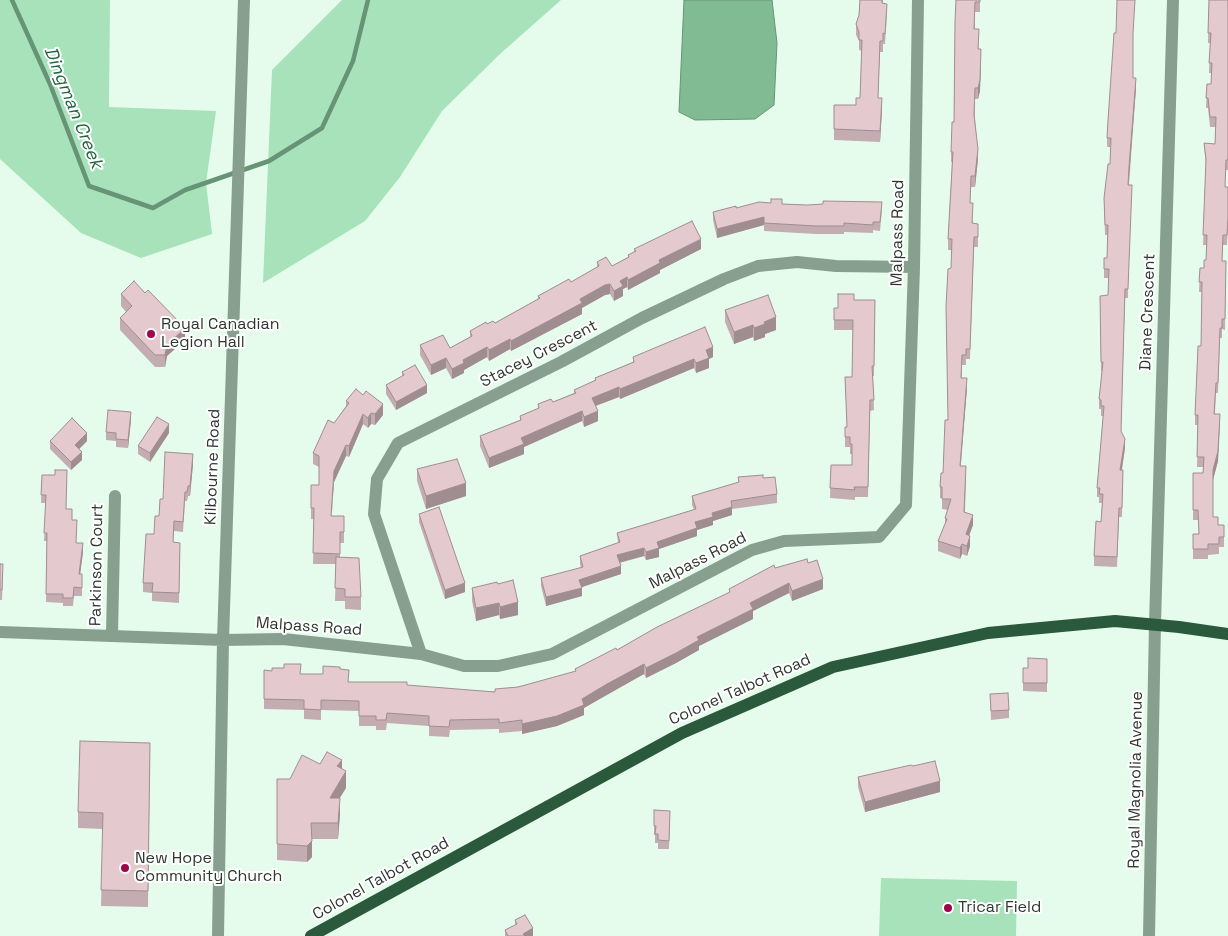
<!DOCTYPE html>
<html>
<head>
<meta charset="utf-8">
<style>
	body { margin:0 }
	canvas { display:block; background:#e5fcec }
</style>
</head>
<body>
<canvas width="1228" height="936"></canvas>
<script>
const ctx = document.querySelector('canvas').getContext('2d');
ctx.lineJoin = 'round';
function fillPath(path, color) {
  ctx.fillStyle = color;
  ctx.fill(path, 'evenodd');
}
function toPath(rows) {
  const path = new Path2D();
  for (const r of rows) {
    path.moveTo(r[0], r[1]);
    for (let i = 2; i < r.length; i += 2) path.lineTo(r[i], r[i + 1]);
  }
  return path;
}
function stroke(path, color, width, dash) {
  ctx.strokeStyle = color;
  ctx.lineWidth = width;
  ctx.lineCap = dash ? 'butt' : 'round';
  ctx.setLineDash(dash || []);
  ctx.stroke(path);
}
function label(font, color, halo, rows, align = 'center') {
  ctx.font = font + ' "Space Grotesk",sans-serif';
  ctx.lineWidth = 4;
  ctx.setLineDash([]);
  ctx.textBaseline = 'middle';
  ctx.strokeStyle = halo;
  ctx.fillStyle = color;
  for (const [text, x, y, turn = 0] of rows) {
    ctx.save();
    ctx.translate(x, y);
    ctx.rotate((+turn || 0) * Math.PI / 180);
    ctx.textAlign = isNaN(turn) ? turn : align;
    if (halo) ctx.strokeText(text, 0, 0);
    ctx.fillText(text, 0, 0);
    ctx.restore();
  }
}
fillPath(toPath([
	[0,0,110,0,109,107,216,111,206,183,212,234,141,258,81,233,0,159],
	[342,0,561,0,500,54,442,111,400,177,365,221,263,283,272,70],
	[881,878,1017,881,1016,936,879,936]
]), '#a7e2ba');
const water = toPath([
	[684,0,772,0,777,43,774,105,755,119,695,120,679,112,684,0]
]);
fillPath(water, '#80bb94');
stroke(water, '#679376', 1);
stroke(toPath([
	[12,0,50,84,89,186,153,208,185,190,269,161,322,128,353,61,368,0]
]), '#679376', 4.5);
stroke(toPath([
	[0,632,223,640,283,639,421,654,464,666,498,666,552,654,752,550,784,541,879,537,906,505,914,267,918,0],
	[112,634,115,496],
	[421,654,374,514,377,479,398,443,561,362,642,318,724,279,758,266,797,262,836,266,914,267],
	[218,936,223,640,244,0],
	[1149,936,1155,624,1173,0]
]), '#879f8e', 12);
stroke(toPath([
	[311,936,682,733,833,667,988,633,1115,621,1179,627,1228,634]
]), '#2a593c', 12);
fillPath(toPath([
	[860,0,883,0,883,3,887,14,885,44,883,44,883,52,880,52,878,98,882,109,880,142,834,140,834,105,856,105,860,98,862,51,859,50,859,41,856,35,856,24,859,15],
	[956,0,980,0,980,12,975,12,975,29,981,60,980,91,978,99,975,99,975,118,978,159,975,187,971,187,970,203,973,223,978,224,978,247,974,247,970,359,966,359,966,365,962,365,962,378,967,388,960,466,966,476,965,512,973,525,969,535,970,546,967,556,962,554,960,559,938,551,938,541,945,524,945,518,948,510,942,509,942,498,940,498,940,487,943,473,948,420,952,250,948,250,948,239,952,162,951,162,951,152,954,122],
	[1209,0,1228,0,1228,170,1226,170,1225,187,1228,187,1228,228,1227,245,1223,245,1222,261,1226,261,1225,330,1222,329,1222,338,1220,338,1218,393,1216,393,1215,414,1220,424,1218,461,1213,480,1213,517,1218,525,1224,525,1224,547,1219,547,1219,554,1208,555,1208,559,1193,559,1193,534,1199,534,1198,520,1193,520,1193,473,1203,473,1203,467,1197,467,1198,425,1195,425,1195,415,1201,346,1202,292,1199,292,1200,268,1204,268,1206,260,1206,245,1203,245,1206,167,1204,143,1215,144,1216,127,1210,127,1208,108,1206,108,1207,84,1211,84,1212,73,1209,73,1210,43,1208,43],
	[1133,43,1133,78,1136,88,1129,185,1128,298,1125,298,1121,432,1125,448,1122,470,1123,470,1122,517,1119,517,1117,567,1094,566,1094,556,1101,522,1102,503,1099,503,1099,497,1097,497,1097,488,1103,416,1101,416,1101,409,1099,409,1099,399,1102,371,1101,371,1100,296,1108,295,1109,278,1104,278,1104,258,1107,258,1108,235,1105,235,1104,198,1110,164,1111,147,1107,147,1107,138],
	[782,204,882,210,880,231,873,230,873,233,844,232,844,234,816,234,764,231,764,225,717,238,713,220,713,212,736,208],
	[634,249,701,249,660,270,660,273,641,283,628,290,627,287,623,289,623,296,614,301,610,294,605,295,582,308,582,314,511,351,510,349,489,361,487,357,464,370,464,373,452,379,446,368,431,375,420,355,420,345,450,348,470,337,470,331,487,324,495,323,538,299,538,296,571,282,597,267,597,262,612,266,628,257,628,255,634,252],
	[145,293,185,340,167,356,165,367,155,367,120,330,120,318,126,312,121,306,121,294],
	[854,300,875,300,874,376,873,376,874,410,870,411,868,497,855,497,855,500,830,498,831,465,852,465,852,454,850,454,850,447,845,447,845,427,847,427,845,377,852,377,853,330,834,330,834,308,838,308],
	[725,310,776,330,765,334,765,337,754,341,753,337,734,344,725,322],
	[633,357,713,357,709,359,709,368,696,373,694,368,620,399,619,397,596,406,598,421,584,427,582,421,524,447,524,454,489,468,480,446,480,436,520,420,520,416,538,409,538,404,553,402,574,393,574,390,595,381,595,378,633,362],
	[402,372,427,393,396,410,386,394,386,385,402,376],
	[346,401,383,415,375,425,371,424,368,428,363,424,349,457,346,456,334,482,331,516,344,516,344,543,340,543,340,557,361,597,361,610,345,609,345,601,335,601,336,564,313,564,314,519,311,519,311,485,319,485,319,467,313,464,313,453,334,423,346,406],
	[131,420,128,448,116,447,116,441,106,440,106,432],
	[169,433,150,462,138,454,138,446],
	[50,441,87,441,79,449,82,460,71,470,50,449],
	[193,464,190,496,188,496,187,501,185,501,183,532,174,531,173,542,180,552,179,603,152,601,152,593,143,592,143,583,163,499],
	[417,469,466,496,426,509,417,481],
	[42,475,66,509,72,520,76,543,83,552,80,574,82,574,82,596,74,596,73,606,63,606,63,603,46,602,47,541,44,541,46,503,41,503],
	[738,477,763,478,777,494,777,503,732,509,732,515,713,521,713,525,697,530,697,536,659,549,659,557,646,560,644,556,620,563,621,574,582,587,582,596,546,606,541,586,541,578,581,568,580,564,580,556,618,543,617,533,694,510,692,505,692,496,738,483],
	[419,514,465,592,445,599,419,522],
	[808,563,823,589,792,601,789,593,753,611,753,619,699,646,699,650,676,663,646,678,644,674,607,694,584,708,584,715,557,726,522,734,522,731,499,733,499,729,450,730,449,737,429,736,429,726,387,723,386,730,376,730,376,726,359,726,359,711,321,710,321,720,304,719,304,710,264,709,264,670,272,671,284,668,301,674,323,674,340,669,349,682,495,692,518,687,575,672,575,669,617,650,729,593,729,589,775,568],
	[0,564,3,574,2,600,0,600],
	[498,584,518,615,500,619,499,615,476,621,472,601,472,588],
	[1047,659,1047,692,1023,691,1023,668,1028,668],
	[990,694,1009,710,1009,718,991,720],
	[150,743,148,907,101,906,103,829,78,828,78,812],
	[320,764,342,769,346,788,339,798,340,814,338,839,311,839,312,857,307,862,277,860,277,779,290,779],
	[858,777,940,792,865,812,858,787],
	[654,810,670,811,669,849,658,849,658,843,655,843,655,835,654,835],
	[515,920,533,936,505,936,505,930,515,925]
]), '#c4adb2');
fillPath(toPath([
	[981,60,980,91,978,99,978,88],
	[1136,78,1136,88,1129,177,1129,167],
	[882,98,882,109,880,142,880,131],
	[978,149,978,159,975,187,975,176],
	[764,217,764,225,717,238,717,229],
	[701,239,701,249,660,270,660,273,628,290,628,280,659,260],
	[627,277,627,287,623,289,623,296,614,301,614,291,620,281],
	[610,284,610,294,605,295,582,308,582,314,511,351,511,341,580,299,605,285],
	[776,317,776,330,765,334,765,337,754,341,754,328,764,322],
	[753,325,753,337,734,344,734,332],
	[185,328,185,340,167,356,165,367,165,355,167,345],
	[510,339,510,349,489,361,489,350],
	[487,347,487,357,464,370,464,373,452,379,452,369,463,360],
	[713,347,713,357,709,359,709,368,696,373,696,363,706,350],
	[446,358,446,368,431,375,431,365],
	[694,359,694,368,620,399,620,389],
	[967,378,967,388,960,476,960,466],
	[427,385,427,393,396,410,396,402],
	[619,387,619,397,592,407,592,398],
	[383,404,383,415,375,425,375,414],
	[582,411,582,421,524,447,524,454,489,468,489,458,521,438],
	[598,411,598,421,584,427,584,417],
	[131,412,131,420,128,448,128,440],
	[371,413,371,424,368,428,368,418],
	[363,414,363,424,349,457,349,446],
	[1220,414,1218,461,1213,480,1213,470],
	[169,424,169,433,150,462,150,453],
	[87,433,87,441,75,453,75,445],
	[1125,439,1125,448,1120,480,1120,470],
	[346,445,346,456,334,482,331,527,334,471],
	[82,452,82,460,71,470,71,462],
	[193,454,193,464,190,496,190,486],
	[466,483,466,496,426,509,426,496],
	[732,507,732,515,713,521,713,525,697,530,697,536,659,549,659,557,646,560,646,552,657,542,712,513],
	[973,515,973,525,966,544,966,534],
	[970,536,970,546,967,556,967,546],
	[83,543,83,552,79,583,79,574],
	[962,544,962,554,960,559,960,548],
	[644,548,644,556,617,563,617,555],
	[621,566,621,574,579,588,579,580],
	[823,579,823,589,792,601,792,591],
	[465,583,465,592,445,599,445,590],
	[789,583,789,593,753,611,753,619,699,646,699,650,676,663,646,678,646,668,697,637,750,603],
	[582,588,582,596,546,606,546,597],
	[518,602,518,615,500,619,500,607],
	[499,603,499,615,476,621,476,608],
	[644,664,644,674,584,708,584,715,557,726,522,734,522,724,582,699,607,684],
	[342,760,342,776,337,766],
	[346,771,346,788,330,814,330,798],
	[940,781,940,792,865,812,865,802],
	[340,798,340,814,338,839,338,823],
	[312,841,312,857,307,862,307,846],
	[533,928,533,936,523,936,523,934]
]), '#a08d91');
const building = toPath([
	[860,0,882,0,882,3,887,4,885,34,883,33,883,41,880,41,878,98,882,98,880,131,834,129,834,105,856,105,856,98,860,98,862,40,859,40,859,32,856,24,859,15,860,0],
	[956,0,980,0,980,2,975,2,974,29,979,29,978,49,981,49,980,80,978,88,975,88,974,115,978,149,975,176,971,176,970,203,973,203,972,223,978,224,978,237,974,237,970,349,966,349,966,355,962,355,961,378,967,378,960,466,966,466,964,512,973,515,966,534,970,536,967,546,962,544,960,548,938,541,947,519,945,518,951,499,942,499,942,487,940,487,941,473,943,473,945,420,948,420,946,306,948,269,951,268,952,239,948,239,953,152,951,152,952,122,954,122,955,21,956,0],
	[1117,0,1135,0,1133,34,1133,78,1136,78,1129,167,1128,185,1132,185,1128,289,1125,289,1121,431,1125,439,1120,470,1123,470,1122,508,1119,508,1117,557,1094,556,1096,521,1101,522,1103,494,1099,494,1100,488,1097,488,1104,406,1101,406,1101,400,1099,399,1103,362,1101,362,1100,296,1108,295,1109,269,1104,269,1104,258,1107,258,1108,225,1105,225,1104,198,1108,164,1110,164,1111,138,1107,138,1108,120,1114,33,1116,33,1117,0],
	[1209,0,1228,0,1228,160,1226,160,1225,187,1228,187,1228,218,1227,235,1223,235,1222,261,1226,261,1225,319,1222,319,1222,328,1220,328,1218,383,1216,383,1214,414,1220,414,1218,451,1213,470,1213,517,1218,517,1218,525,1224,525,1224,537,1219,537,1219,544,1208,544,1208,549,1193,549,1193,534,1199,534,1198,510,1193,510,1193,473,1203,473,1204,457,1197,457,1198,415,1195,415,1198,346,1201,346,1202,282,1199,282,1200,268,1204,268,1204,260,1206,260,1207,235,1203,235,1206,159,1204,143,1215,144,1216,117,1210,117,1208,98,1206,98,1207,84,1211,84,1212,63,1209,63,1211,33,1208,33,1209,0],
	[771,199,782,199,782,204,807,205,823,204,823,201,882,202,880,222,873,222,873,225,844,223,844,226,816,226,764,223,764,217,717,229,713,212,736,206,736,208,759,202,771,203,771,199],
	[692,221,701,239,659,260,660,263,641,273,628,280,627,277,620,281,623,286,614,291,610,284,605,285,580,299,582,303,511,341,510,339,489,350,487,347,463,360,464,363,452,369,446,358,431,365,420,345,443,335,450,348,472,336,470,331,486,322,487,324,493,321,495,323,540,298,538,296,569,279,571,282,599,266,597,262,606,257,612,266,629,257,628,255,636,251,634,249,692,221],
	[134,281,145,293,148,290,185,328,167,345,165,355,155,355,120,318,132,306,121,294,134,281],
	[838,294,854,294,854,300,875,300,874,366,872,366,874,400,870,400,868,487,854,487,855,490,830,488,831,465,852,465,852,444,850,444,850,437,845,437,845,427,847,427,845,377,852,377,853,320,834,320,834,308,838,308,838,294],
	[768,295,776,317,764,322,765,324,754,328,753,325,734,332,725,310,768,295],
	[705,327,713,347,706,350,709,358,696,363,694,359,620,389,619,387,592,398,598,411,584,417,582,411,521,438,524,444,489,458,480,436,521,420,520,416,539,408,538,404,551,399,553,402,576,393,574,390,596,380,595,378,634,362,633,357,705,327],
	[415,365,427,385,396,402,386,385,404,375,402,372,415,365],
	[356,389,363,395,366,391,383,404,375,414,371,413,368,418,363,414,349,446,346,445,334,471,331,516,344,516,344,532,340,532,340,554,313,553,314,508,311,508,311,485,319,485,319,456,313,453,328,420,334,423,349,403,346,401,356,389],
	[108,410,131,412,128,440,116,439,116,433,106,432,108,410],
	[157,417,169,424,150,453,138,446,157,417],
	[72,418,87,433,75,445,82,452,71,462,50,441,72,418],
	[165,452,193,454,190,486,188,486,187,492,185,492,183,522,174,521,173,542,180,543,179,593,152,592,153,583,143,583,146,534,154,534,155,516,159,516,160,499,163,499,165,452],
	[457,459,466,483,426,496,417,469,457,459],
	[55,470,67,470,66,509,72,509,72,520,77,520,76,543,83,543,79,574,82,574,82,588,74,587,73,598,63,598,63,594,46,594,47,533,44,533,46,495,41,495,42,475,55,475,55,470],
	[763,475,763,478,775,477,777,494,731,501,732,507,712,513,713,517,695,522,697,528,657,542,659,548,646,552,644,548,617,555,621,566,579,580,582,588,546,597,541,578,583,567,580,556,620,542,617,533,696,509,692,496,739,482,738,477,763,475],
	[439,507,465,583,445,590,419,514,439,507],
	[336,557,359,558,361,597,345,597,345,589,335,588,336,557],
	[807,559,808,563,817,560,823,579,792,591,789,583,750,603,753,609,697,637,699,640,676,653,646,668,644,664,607,684,582,699,584,705,557,716,522,724,522,720,499,723,499,719,450,720,449,727,429,726,429,716,387,713,386,720,376,720,376,716,359,716,359,701,321,700,321,710,304,709,304,700,264,699,264,670,272,671,272,668,284,668,284,664,301,664,300,674,323,674,323,666,340,667,340,669,349,670,348,682,407,682,407,685,495,692,495,689,518,687,576,671,575,669,616,648,617,650,657,627,730,592,729,589,774,565,775,568,807,559],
	[0,564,3,564,2,590,0,590,0,564],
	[513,580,518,602,500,607,499,603,476,608,472,588,497,582,498,584,513,580],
	[1028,658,1047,659,1047,683,1023,683,1023,668,1028,668,1028,658],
	[1008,693,1009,710,991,711,990,694,1008,693],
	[80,741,150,743,148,891,101,890,103,813,78,812,80,741],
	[327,752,342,760,337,766,346,771,330,798,340,798,338,823,311,823,312,841,307,846,277,844,277,779,290,779,302,755,320,764,327,752],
	[935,761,940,781,865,802,858,777,911,765,913,766,935,761],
	[654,810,670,811,669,841,658,840,658,834,655,834,656,826,654,826,654,810],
	[525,915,533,928,523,934,525,936,508,936,505,930,517,924,515,920,525,915]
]);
fillPath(building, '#e4c9cf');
stroke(building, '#a08d91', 1);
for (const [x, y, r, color] of [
	[151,334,5,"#9e054b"],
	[125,868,5,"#9e054b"],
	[948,908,5,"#9e054b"]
]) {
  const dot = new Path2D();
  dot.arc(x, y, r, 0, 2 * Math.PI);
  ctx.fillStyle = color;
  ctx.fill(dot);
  stroke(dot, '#fff', 2);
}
label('16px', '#2e3630', '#fff', [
	["Malpass Road",898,233,-89],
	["Diane Crescent",1148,312,-88],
	["Stacey Crescent",539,354,-27],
	["Kilbourne Road",213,467,-88],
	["Malpass Road",698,561,-27],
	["Parkinson Court",97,565,-89],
	["Malpass Road",309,627,4],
	["Colonel Talbot Road",740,690,-24],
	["Royal Magnolia Avenue",1136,780,-89],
	["Colonel Talbot Road",381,879,-29]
]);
label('16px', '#2e3630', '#fff', [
	["Royal Canadian",161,325],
	["Legion Hall",161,343],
	["New Hope",135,859],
	["Community Church",135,877],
	["Tricar Field",958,908]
], 'left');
label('italic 18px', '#22643e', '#fff', [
	["Dingman Creek",73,108,68]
]);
</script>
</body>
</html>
